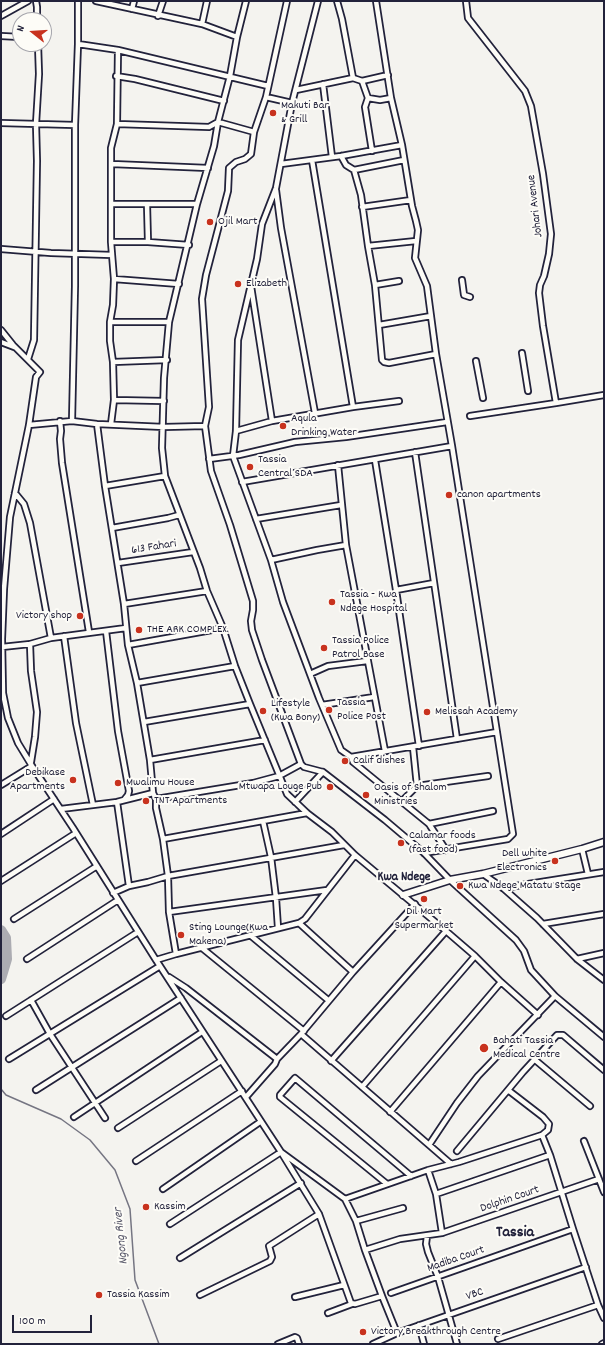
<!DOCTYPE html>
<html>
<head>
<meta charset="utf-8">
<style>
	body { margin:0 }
	#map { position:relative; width:605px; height:1345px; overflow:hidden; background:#f4f3ef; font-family:Dekko,sans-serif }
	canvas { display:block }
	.frame { position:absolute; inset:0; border:2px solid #22223b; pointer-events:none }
	.north { position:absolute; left:12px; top:12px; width:40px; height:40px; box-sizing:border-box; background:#fdfcf7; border:1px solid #a5a5ac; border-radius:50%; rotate:287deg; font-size:11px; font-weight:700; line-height:16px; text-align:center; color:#22223b }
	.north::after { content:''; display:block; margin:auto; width:14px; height:18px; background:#c8321e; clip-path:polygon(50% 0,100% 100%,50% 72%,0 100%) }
	.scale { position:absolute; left:12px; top:1315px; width:80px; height:18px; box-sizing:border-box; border:2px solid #22223b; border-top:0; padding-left:5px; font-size:12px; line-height:14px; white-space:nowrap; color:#22223b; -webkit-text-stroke:3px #fdfcf7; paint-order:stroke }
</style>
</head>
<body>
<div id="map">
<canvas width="605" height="1345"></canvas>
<div class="frame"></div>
<div class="north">N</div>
<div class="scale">100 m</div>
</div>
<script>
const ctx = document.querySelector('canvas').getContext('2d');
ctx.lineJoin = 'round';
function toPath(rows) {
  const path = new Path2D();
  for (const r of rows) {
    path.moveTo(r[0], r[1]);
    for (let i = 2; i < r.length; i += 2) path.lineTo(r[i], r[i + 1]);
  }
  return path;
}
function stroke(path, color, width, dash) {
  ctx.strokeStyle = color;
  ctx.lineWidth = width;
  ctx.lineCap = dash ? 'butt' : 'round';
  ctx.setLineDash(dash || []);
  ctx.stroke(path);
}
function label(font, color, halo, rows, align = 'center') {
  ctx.font = font + ' Dekko,sans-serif';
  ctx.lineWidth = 4;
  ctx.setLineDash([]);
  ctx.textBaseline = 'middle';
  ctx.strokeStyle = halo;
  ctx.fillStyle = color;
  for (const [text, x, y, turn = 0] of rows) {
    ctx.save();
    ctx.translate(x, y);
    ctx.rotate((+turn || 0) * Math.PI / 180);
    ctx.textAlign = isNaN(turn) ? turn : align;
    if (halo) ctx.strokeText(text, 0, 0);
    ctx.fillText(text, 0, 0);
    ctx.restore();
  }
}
stroke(toPath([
	[1,940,6,938],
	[1,1089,6,1095,61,1119,90,1140,115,1170,130,1209,135,1280,159,1344]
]), '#757582', 1.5);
stroke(toPath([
	[1,930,6,938,7,959,1,979]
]), '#acacb2', 10);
const street = toPath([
	[36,1,37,7,37,20],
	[96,1,202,24,237,37],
	[246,1,237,37,230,76,218,122,214,146,197,204,169,322,164,378,162,448,165,476,200,568,207,591,223,628,235,666,250,704,287,794,307,813,332,832,355,855,446,931,475,956,501,982,538,1015],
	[287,1,266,97,254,132,251,154,245,159,236,162,229,168,228,191,206,275,202,299,209,407,205,426,211,471,230,525,253,601,253,610,251,621,252,630,262,660,301,764,304,767,323,772,385,820,424,853,450,880,516,940,524,951,531,970,555,996,604,1037],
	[318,1,292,103,276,188,262,224,257,259,238,340,236,431,233,456,271,560,283,602,319,698,341,750,351,757,353,762,429,824,446,850],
	[337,1,342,19,353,78],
	[376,1,391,98,402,145,412,206,416,221,418,230,415,258,427,286,436,354],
	[466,1,468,18,525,91,531,106,543,174,551,234,549,254,544,276,540,285,539,293,543,326,556,403,604,395],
	[132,9,134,1],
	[1,16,28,1],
	[158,16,163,1],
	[202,24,207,1],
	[1,36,20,37],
	[78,44,118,50,268,86],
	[116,76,135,79,224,101],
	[362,81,388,75],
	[323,84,332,157],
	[296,90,353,78,362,81,368,98,380,100,391,98],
	[266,97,292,103],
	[368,98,365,107,372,151],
	[1,123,75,125],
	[117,124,209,127,218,122,254,132],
	[341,156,346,165,354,170,361,195,368,246,375,285,382,360,384,362,389,363,436,354,452,446,513,834,508,839,424,853],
	[112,164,208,168],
	[281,164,341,156,402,145],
	[354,170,404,160],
	[276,190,281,228,315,413],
	[112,204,197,204],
	[147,204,148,242],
	[362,207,411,200],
	[111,242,148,242,189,245],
	[368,246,416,241],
	[1,249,51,253,112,255],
	[114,279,179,284],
	[462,280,464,295,470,297],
	[375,285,399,281],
	[251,286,272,421],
	[110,322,169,322],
	[379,325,431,316],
	[1,330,13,345,40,372,36,377,29,425,10,517,4,589,2,639,3,693,8,718,18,743,32,766,73,828,156,960,281,1152,345,1199,356,1221,365,1250,400,1239,442,1233,599,1179],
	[1,342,14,347],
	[522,353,528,391],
	[28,359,34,340,37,161,36,124,39,74,38,44],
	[476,361,483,398],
	[113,362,167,360],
	[114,400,164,401],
	[353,407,399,401],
	[470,416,556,403],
	[60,421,61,431,60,439,62,463,89,632],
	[72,421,75,286,75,125,78,44,78,1],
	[97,424,105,486],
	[111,424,114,400,113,362,110,341,110,322,113,305,114,279,111,242,111,148,117,124,118,50],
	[29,425,72,421,97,424,164,427,205,426],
	[236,431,272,421,353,407,312,160],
	[415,452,457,739],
	[209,459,239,455,295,442,346,437,447,422],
	[375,460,396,590,419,746],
	[338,465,346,545,385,751],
	[165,476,105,486,124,604,128,645,137,683,150,760,153,793,156,799,156,808,163,839,168,876,169,912,176,954],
	[242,482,452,446],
	[15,493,24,504,30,523,51,638],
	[256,519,341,505],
	[112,528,168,518,179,515],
	[271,560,317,550,346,545],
	[118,563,193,552],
	[396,590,434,583],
	[124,604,207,591],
	[64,636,76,723,93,805],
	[128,645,223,628],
	[2,647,30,644],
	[310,674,328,666,367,661],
	[137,683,235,666],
	[322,705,374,697],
	[144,722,250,704],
	[351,757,497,732],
	[150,760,265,740],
	[31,762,35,737,37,712,31,671,30,644,51,638,126,628],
	[1,785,32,766],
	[417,786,488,776],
	[156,799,253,783,279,776,301,764],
	[402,801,417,786,413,747],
	[295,802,323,772],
	[61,809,117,802,124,800,128,795,129,791,118,731,106,631],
	[263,821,271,857,276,898,278,928],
	[429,824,493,811],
	[1,834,54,799],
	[163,839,307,813],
	[582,849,588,874],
	[483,874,503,888,537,918,577,959,604,980],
	[1,881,76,833],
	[129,886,117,802,153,793],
	[503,888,604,872],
	[113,893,129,886,148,882,168,876,344,845],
	[169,912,327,890],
	[14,919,97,866],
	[299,923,353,972],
	[543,924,604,914],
	[250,935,328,1000],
	[202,948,304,1031],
	[27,959,118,900],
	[577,959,604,953],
	[156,960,176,954,299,923,305,919,355,855],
	[169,977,186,988,277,1059],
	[31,1000,50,1034,105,1118],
	[6,1016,138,932],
	[301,1034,451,1164],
	[9,1059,160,966],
	[534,1059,590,1106],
	[331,1061,446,931],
	[362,1087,475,956],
	[36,1090,181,998],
	[246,1097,275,1064,277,1059,301,1034,353,972,415,904],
	[390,1112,501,982],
	[74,1117,202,1032],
	[118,1128,221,1061],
	[542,1135,550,1155,573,1229,598,1305,604,1318],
	[584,1141,604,1192],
	[429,1145,457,1103,478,1076,555,996],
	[457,1151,523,1072,557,1035,563,1035,604,1070],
	[136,1161,242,1091],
	[428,1170,436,1194,442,1233],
	[387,1184,280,1097,280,1095,295,1078,411,1176],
	[163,1189,260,1122],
	[436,1194,550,1155],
	[345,1199,428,1170,459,1162,542,1135,548,1130,549,1124,543,1117,508,1090],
	[356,1221,403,1208],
	[170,1224,281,1152,319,1214,351,1303,355,1304,382,1296,397,1333],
	[427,1236,426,1244,428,1252,438,1277,457,1344],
	[365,1250,382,1296],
	[180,1258,301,1183],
	[391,1293,573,1229],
	[200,1295,270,1261,272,1257,269,1246,319,1214],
	[295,1297,344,1285],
	[328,1313,352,1304],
	[419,1325,424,1344],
	[498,1339,598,1305],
	[278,1344,295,1337,297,1338,299,1344],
	[373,1344,397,1333,586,1267],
	[602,1344,604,1343]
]);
const secondary = toPath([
	[403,895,450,880,483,874,582,849,604,842]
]);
stroke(street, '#22223b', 8);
stroke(secondary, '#22223b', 9);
stroke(street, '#fdfcf7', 4.5);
stroke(secondary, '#fdfcf7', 6);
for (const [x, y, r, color] of [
	[273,113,4,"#c8321e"],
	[210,222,4,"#c8321e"],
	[238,284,4,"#c8321e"],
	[283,426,4,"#c8321e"],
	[250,467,4,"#c8321e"],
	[449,495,4,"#c8321e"],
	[332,602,4,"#c8321e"],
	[80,616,4,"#c8321e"],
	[139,630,4,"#c8321e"],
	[324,648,4,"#c8321e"],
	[329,710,4,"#c8321e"],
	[263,711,4,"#c8321e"],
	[427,712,4,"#c8321e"],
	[345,761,4,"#c8321e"],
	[73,780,4,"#c8321e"],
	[118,783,4,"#c8321e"],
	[330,787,4,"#c8321e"],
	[366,795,4,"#c8321e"],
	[146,801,4,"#c8321e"],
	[401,843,4,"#c8321e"],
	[555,861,4,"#c8321e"],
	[460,886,4,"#c8321e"],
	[424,899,4,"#c8321e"],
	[181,935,4,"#c8321e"],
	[484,1048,5,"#c8321e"],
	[146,1207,4,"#c8321e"],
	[99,1295,4,"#c8321e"],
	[363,1332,4,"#c8321e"]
]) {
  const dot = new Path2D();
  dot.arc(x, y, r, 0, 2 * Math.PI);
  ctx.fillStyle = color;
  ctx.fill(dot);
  stroke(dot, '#fdfcf7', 1.5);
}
label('12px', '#22223b', '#fdfcf7', [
	["Makuti Bar",281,106],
	["& Grill",281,120],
	["Ojil Mart",218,222],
	["Elizabeth",246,284],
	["Aqula",291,419],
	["Drinking Water",291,433],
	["Tassia",258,460],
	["Central SDA",258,474],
	["canon apartments",457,495],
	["Tassia - Kwa",340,595],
	["Ndege Hospital",340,609],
	["Victory shop",72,616,"right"],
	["THE ARK COMPLEX.",147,630],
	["Tassia Police",332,641],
	["Patrol Base",332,655],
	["Tassia",337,703],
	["Police Post",337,717],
	["Lifestyle",271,704],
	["(Kwa Bony)",271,718],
	["Melissah Academy",435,712],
	["Calif dishes",353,761],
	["Debikase",65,773,"right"],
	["Apartments",65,787,"right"],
	["Mwalimu House",126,783],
	["Mtwapa Louge Pub",322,787,"right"],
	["Oasis of Shalom",374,788],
	["Ministries",374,802],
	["TNT Apartments",154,801],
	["Calamar foods",409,836],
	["(fast food)",409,850],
	["Dell white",547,854,"right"],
	["Electronics",547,868,"right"],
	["Kwa Ndege Matatu Stage",468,886],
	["Dil Mart",424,912,"center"],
	["Supermarket",424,926,"center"],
	["Sting Lounge(Kwa",189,928],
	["Makena)",189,942],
	["Bahati Tassia",493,1041],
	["Medical Centre",493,1055],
	["Kassim",154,1207],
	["Tassia Kassim",107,1295],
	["Victory Breakthrough Centre",371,1332]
], 'left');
label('12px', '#22223b', '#fdfcf7', [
	["Johari Avenue",536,206,-97],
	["613 Fahari",154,548,-9],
	["Dolphin Court",510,1200,-19],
	["Madiba Court",456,1260,-19],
	["VBC",475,1295,-19]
]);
label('bold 13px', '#22223b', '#fdfcf7', [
	["Kwa Ndege",404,878]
]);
label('italic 13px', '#59596b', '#fdfcf7', [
	["Ngong River",122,1236,-96]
]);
label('bold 16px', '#22223b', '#fdfcf7', [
	["Tassia",515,1234]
]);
</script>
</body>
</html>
